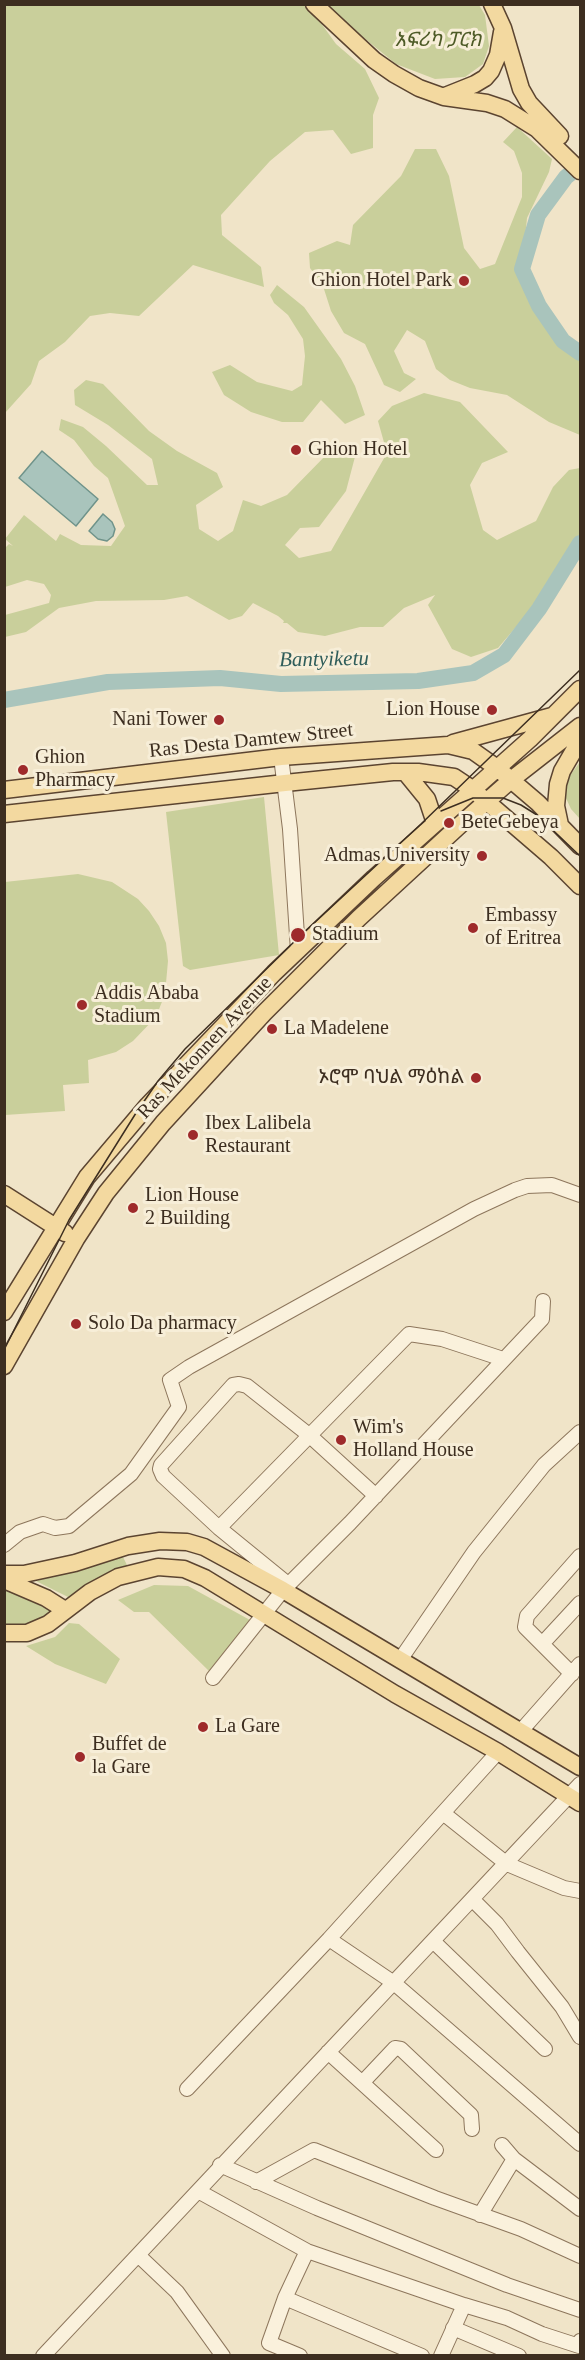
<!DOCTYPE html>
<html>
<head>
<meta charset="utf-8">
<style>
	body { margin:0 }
	#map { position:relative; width:585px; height:2360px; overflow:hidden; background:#f0e4c8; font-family:"Times New Roman",serif }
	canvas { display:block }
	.frame { position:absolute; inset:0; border:6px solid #3d2e20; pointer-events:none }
</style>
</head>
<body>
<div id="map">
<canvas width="585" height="2360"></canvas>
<div class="frame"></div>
</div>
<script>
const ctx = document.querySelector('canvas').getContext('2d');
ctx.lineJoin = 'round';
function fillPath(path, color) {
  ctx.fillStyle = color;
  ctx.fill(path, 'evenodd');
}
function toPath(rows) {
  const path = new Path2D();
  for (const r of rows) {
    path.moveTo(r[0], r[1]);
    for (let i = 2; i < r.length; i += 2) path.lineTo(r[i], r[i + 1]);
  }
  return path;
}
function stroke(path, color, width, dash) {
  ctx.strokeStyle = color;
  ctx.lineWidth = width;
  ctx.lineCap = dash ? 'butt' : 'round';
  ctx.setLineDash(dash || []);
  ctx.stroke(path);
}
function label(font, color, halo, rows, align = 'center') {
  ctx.font = font + ' "Times New Roman","Noto Sans Ethiopic",serif';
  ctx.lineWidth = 6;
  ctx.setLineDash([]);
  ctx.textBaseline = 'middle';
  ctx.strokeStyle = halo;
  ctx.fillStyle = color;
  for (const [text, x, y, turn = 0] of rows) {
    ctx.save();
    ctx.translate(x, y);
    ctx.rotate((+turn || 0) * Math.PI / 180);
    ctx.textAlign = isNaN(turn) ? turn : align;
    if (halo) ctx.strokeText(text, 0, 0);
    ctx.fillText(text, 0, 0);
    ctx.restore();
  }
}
fillPath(toPath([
	[5,5,305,5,313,12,336,44,365,69,379,98,373,115,373,148,351,154,333,130,305,132,270,161,221,215,222,235,261,267,264,287,193,265,139,316,110,313,90,316,65,342,39,361,31,384,5,413],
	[328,5,479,5,485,15,489,46,483,64,465,77,435,79,396,64,353,29],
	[517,127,552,159,549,172,527,218,523,257,529,293,554,326,580,345,580,435,549,422,507,395,470,388,450,380,436,369,425,341,407,330,394,351,404,373,416,379,400,392,384,385,365,344,344,333,331,311,323,286,310,268,309,253,337,241,350,245,353,225,401,176,415,149,436,149,449,176,464,248,480,269,495,264,522,197,522,173,514,151,503,142],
	[277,285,304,307,341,359,355,386,365,415,345,424,321,400,303,422,282,422,251,412,224,395,212,372,230,365,257,382,292,391,302,385,305,356,303,339,288,315,274,303,270,295],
	[86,380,103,384,149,431,177,451,217,473,223,487,196,505,199,529,218,541,233,531,243,500,261,506,287,495,329,452,356,453,346,491,319,527,300,528,285,545,299,558,331,551,387,453,378,421,392,406,424,393,460,402,508,452,482,463,470,485,483,530,497,540,536,521,553,487,569,470,580,468,580,544,576,553,551,586,498,648,471,657,452,649,428,605,435,595,404,608,383,627,360,627,325,636,298,632,287,623,283,623,284,621,278,616,253,603,242,616,229,620,187,596,164,600,96,601,59,608,26,632,5,637,5,615,49,603,51,595,44,584,27,580,5,587,5,548,9,544,13,546,5,539,24,515,56,541,60,534,81,545,111,546,125,526,108,478,94,466,74,440,59,430,61,419,83,427,106,446,147,485,158,485,152,459,108,425,75,405,74,390],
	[580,762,580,819,571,809,564,794,568,778],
	[264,797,279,955,190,970,183,966,166,812],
	[78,874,112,882,138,899,149,911,159,926,166,943,168,961,165,994,156,1017,133,1041,116,1052,88,1060,89,1083,63,1085,65,1111,5,1115,5,882],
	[123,1557,128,1567,72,1599,36,1581],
	[154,1585,188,1586,250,1620,209,1671,149,1612,134,1612,118,1600],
	[5,1590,48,1609,54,1615,29,1626,7,1626,5,1624],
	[69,1623,79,1624,120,1659,106,1684,55,1664,26,1646,55,1637]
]), '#c9cf9b');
const water = toPath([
	[42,451,98,499,76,526,19,478,42,451],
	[103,514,112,522,115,529,113,536,107,541,98,539,89,531,103,514]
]);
fillPath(water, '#a9c4bc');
stroke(water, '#6f938a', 1.5);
stroke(toPath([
	[580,166,566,177,538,215,522,269,539,306,563,341,580,353],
	[4,700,108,682,220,678,281,684,418,681,473,673,504,655,539,609,580,543]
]), '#a9c4bc', 16);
const minor = toPath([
	[281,757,290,829,298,951],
	[219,1528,409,1334,442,1339,503,1359],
	[4,1545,20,1532,43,1524,55,1528,69,1526,131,1474,179,1407,170,1380,189,1367,474,1209,515,1190,527,1186,552,1185,580,1195],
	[289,1585,219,1528,163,1476,160,1469,161,1465,233,1385,239,1384,247,1386,309,1435,376,1496],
	[542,1644,580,1603],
	[400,1660,474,1552,544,1465,580,1432],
	[572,1674,525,1627,527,1616,580,1556],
	[213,1678,283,1590,350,1523,542,1319,543,1301],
	[520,1732,580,1664],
	[443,1813,507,1864,564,1888,580,1891],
	[473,1900,497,1924,518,1952,562,2007,580,2037],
	[329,1939,394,1983,580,2144],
	[433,1941,545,2049],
	[328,2052,436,2150],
	[362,2083,395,2048,401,2049,471,2115,472,2129],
	[187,2089,329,1939,498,1752],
	[502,2145,514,2159,580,2209],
	[220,2165,317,2208,507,2285,580,2310],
	[256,2182,314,2150,435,2198,521,2229,580,2256],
	[198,2191,307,2251,464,2305,441,2356],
	[480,2215,514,2159],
	[138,2255,177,2292,223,2356],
	[285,2298,422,2356],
	[464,2305,507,2318,542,2334,579,2346,580,2341],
	[453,2328,519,2356],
	[43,2356,580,1784],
	[300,2356,269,2343,285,2298,307,2251]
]);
const major = toPath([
	[314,4,374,60,394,74,419,88,444,97,487,103,505,109,537,129,580,171],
	[492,4,503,28,521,89,529,103,560,136],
	[445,96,475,84,485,78,491,71,498,55,502,32],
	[453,743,552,716],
	[405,772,427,799,435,823],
	[4,790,281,757,448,745,473,751,497,768,538,803,580,846],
	[4,814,285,783,393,772,418,772,454,777,472,789,551,857,580,886],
	[560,825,556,806,558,784,562,771,580,740],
	[4,1194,65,1233],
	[4,1312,87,1177,148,1105,274,973,374,878,530,739,580,689],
	[4,1366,76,1239,106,1193,163,1123,264,1013,359,918,460,825,511,780,580,726],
	[4,1574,24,1574,75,1563,128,1546,160,1541,187,1542,204,1547,283,1590,580,1767],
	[4,1580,46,1598,65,1610],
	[4,1633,27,1633,48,1624,90,1592,118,1577,158,1567,184,1569,205,1578,395,1694,498,1752,580,1803]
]);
stroke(minor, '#8d765c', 16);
stroke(major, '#5b4430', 19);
stroke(minor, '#faf1dc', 14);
stroke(major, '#f3d9a0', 16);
stroke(toPath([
	[441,811,473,798,503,798,521,805,537,815,580,856],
	[4,1350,69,1220,136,1113,158,1081,185,1049,299,937,421,824,580,670]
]), '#3d2e20', 1.5);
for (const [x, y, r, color] of [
	[464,281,6,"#9e2a2b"],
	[296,450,6,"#9e2a2b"],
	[492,710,6,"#9e2a2b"],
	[219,720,6,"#9e2a2b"],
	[23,770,6,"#9e2a2b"],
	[449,823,6,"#9e2a2b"],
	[482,856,6,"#9e2a2b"],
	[473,928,6,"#9e2a2b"],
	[298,935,8,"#9e2a2b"],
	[82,1005,6,"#9e2a2b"],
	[272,1029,6,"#9e2a2b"],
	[476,1078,6,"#9e2a2b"],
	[193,1135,6,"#9e2a2b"],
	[133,1208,6,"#9e2a2b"],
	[76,1324,6,"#9e2a2b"],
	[341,1440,6,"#9e2a2b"],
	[203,1727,6,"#9e2a2b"],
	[80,1757,6,"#9e2a2b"]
]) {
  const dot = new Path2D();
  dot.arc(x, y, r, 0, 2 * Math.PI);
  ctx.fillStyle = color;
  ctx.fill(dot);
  stroke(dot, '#f7eed8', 2);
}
label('italic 20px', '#4d5a26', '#f7eed8', [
	["አፍሪካ ፓርክ",438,41]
]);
label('20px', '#3d2e20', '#f7eed8', [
	["Ghion Hotel Park",452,281,"right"],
	["Ghion Hotel",308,450],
	["Lion House",480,710,"right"],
	["Nani Tower",207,720,"right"],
	["Ghion",35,758],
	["Pharmacy",35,781],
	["BeteGebeya",461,823],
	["Admas University",470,856,"right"],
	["Embassy",485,916],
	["of Eritrea",485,939],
	["Stadium",312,935],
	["Addis Ababa",94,994],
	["Stadium",94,1017],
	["La Madelene",284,1029],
	["ኦሮሞ ባህል ማዕከል",464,1078,"right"],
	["Ibex Lalibela",205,1124],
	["Restaurant",205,1147],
	["Lion House",145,1196],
	["2 Building",145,1219],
	["Solo Da pharmacy",88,1324],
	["Wim's",353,1428],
	["Holland House",353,1451],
	["La Gare",215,1727],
	["Buffet de",92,1745],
	["la Gare",92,1768]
], 'left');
label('20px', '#3d2e20', '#f7eed8', [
	["Ras Desta Damtew Street",251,741,-6],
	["Ras Mekonnen Avenue",205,1048,-47]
]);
label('italic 21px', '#2f5d5a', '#f7eed8', [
	["Bantyiketu",324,660,-1]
]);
</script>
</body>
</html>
